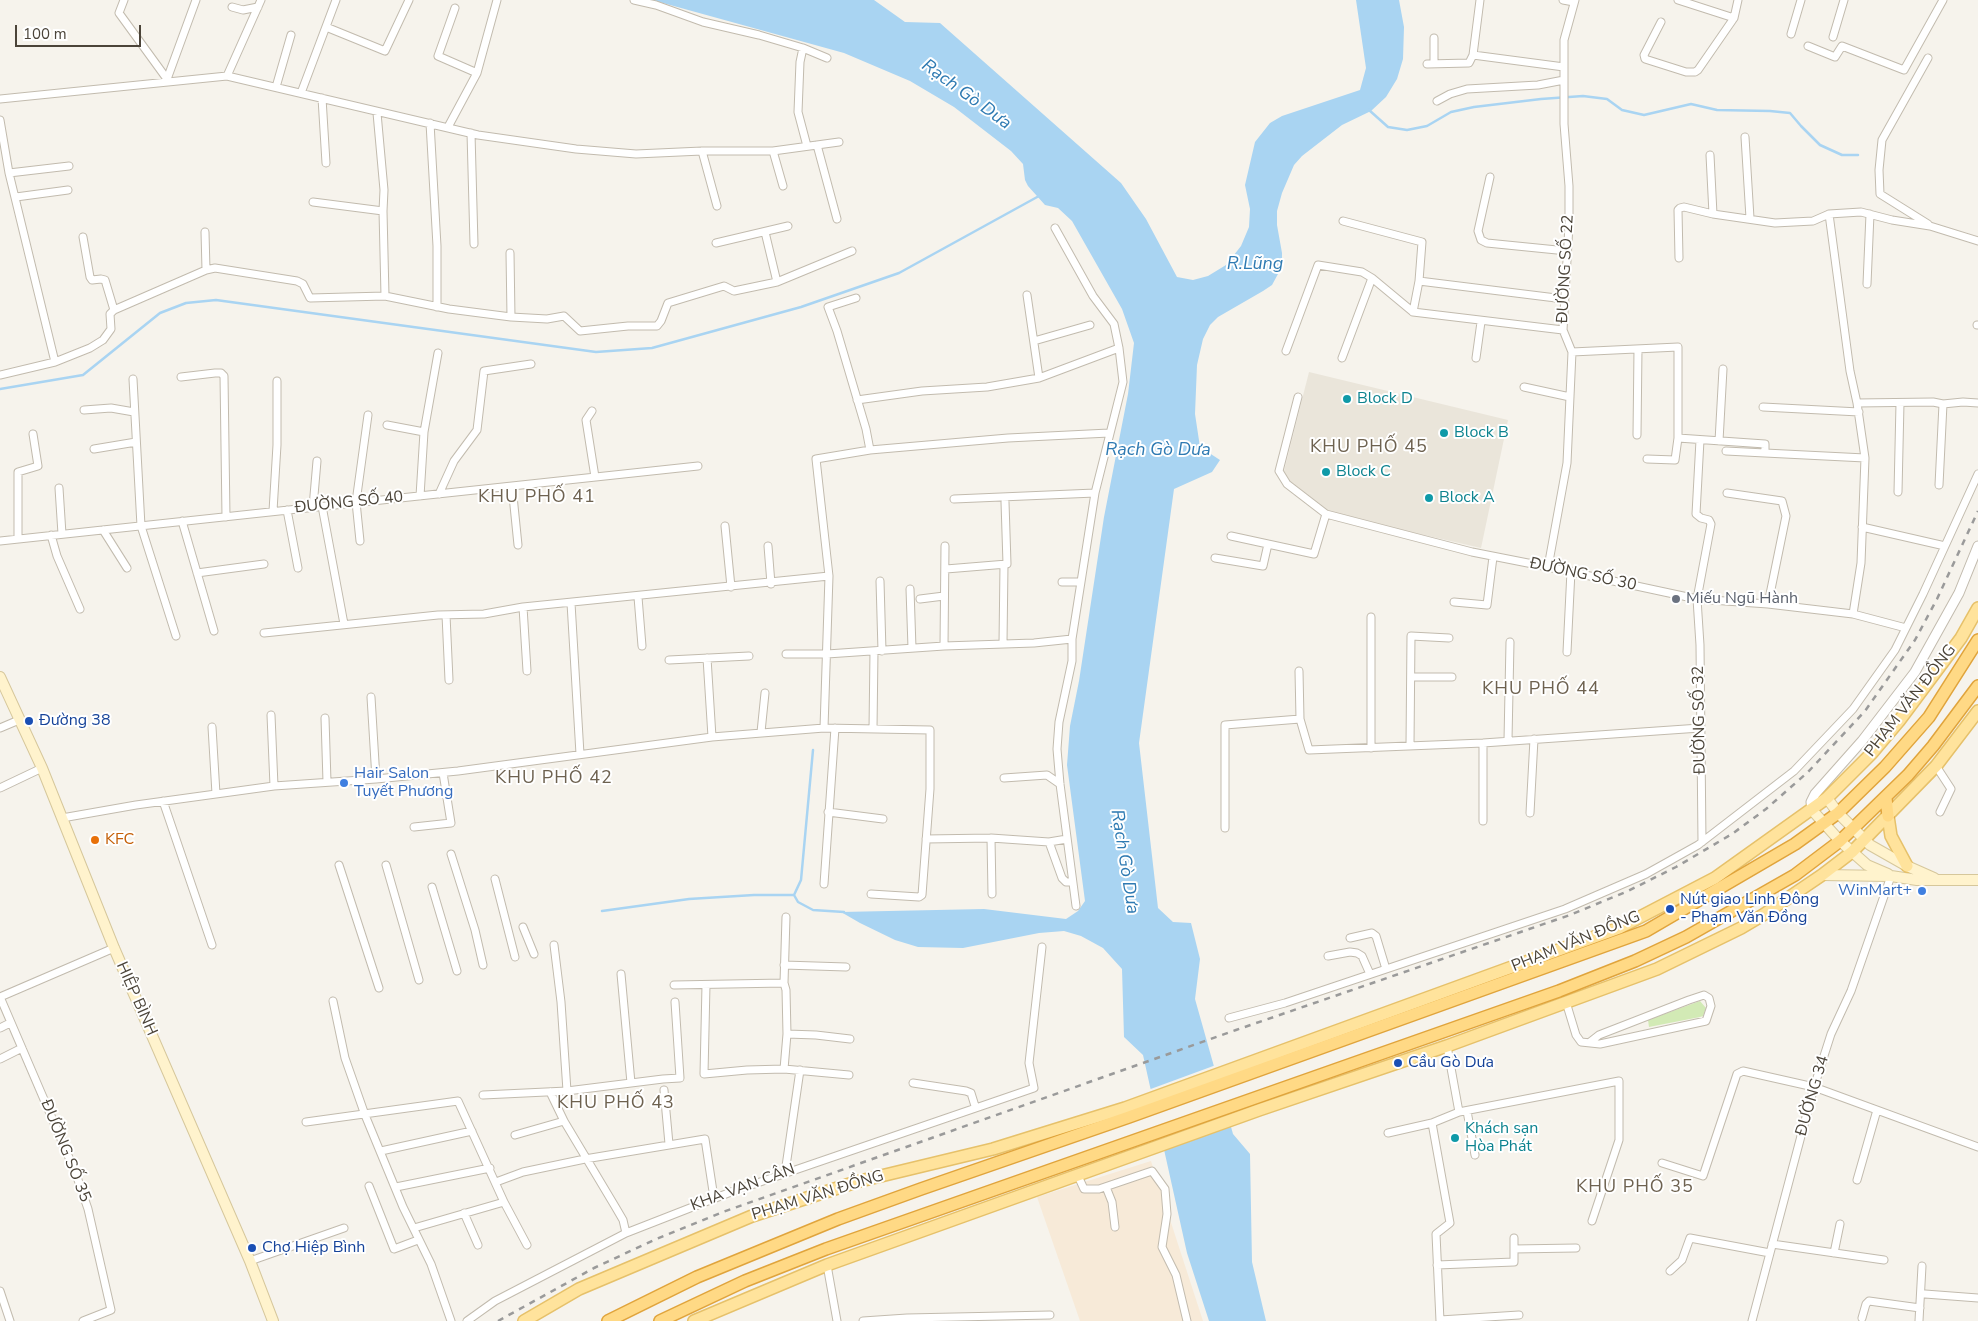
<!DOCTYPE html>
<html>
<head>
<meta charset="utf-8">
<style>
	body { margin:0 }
	#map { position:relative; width:1978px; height:1321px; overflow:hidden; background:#f6f3ec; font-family:"Nunito Sans",sans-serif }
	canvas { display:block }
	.scale { position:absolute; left:15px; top:25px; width:126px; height:22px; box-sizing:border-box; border:2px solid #4b4439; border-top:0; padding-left:6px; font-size:15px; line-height:18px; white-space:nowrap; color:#4b4439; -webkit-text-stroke:4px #fff; paint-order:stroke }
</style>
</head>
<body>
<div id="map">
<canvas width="1978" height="1321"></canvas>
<div class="scale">100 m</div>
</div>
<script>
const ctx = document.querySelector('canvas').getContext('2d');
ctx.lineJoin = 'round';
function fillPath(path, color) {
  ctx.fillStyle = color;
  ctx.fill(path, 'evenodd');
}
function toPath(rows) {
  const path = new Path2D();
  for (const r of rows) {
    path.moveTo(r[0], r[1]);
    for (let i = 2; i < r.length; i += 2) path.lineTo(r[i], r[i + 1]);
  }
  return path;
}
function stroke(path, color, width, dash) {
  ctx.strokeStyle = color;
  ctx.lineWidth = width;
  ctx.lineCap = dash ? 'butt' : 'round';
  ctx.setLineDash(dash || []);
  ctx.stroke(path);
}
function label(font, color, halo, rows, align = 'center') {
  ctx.font = font + ' "Nunito Sans",sans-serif';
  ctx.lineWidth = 4;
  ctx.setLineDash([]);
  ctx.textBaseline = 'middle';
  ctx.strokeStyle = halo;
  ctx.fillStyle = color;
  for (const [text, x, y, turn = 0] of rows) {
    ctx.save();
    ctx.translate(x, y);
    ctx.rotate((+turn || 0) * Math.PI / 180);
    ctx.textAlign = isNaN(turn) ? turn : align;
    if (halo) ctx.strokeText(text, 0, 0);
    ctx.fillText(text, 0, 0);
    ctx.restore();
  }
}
fillPath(toPath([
	[1309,372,1508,420,1481,548,1328,513,1301,494,1283,475]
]), '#eae5da');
fillPath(toPath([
	[1151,1161,1203,1321,1080,1321,1037,1197]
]), '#f7ead8');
fillPath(toPath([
	[1700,1001,1706,1008,1703,1016,1700,1017,1649,1027,1648,1020]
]), '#d2eab5');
fillPath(toPath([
	[652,0,874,0,905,22,940,23,1121,183,1146,219,1177,277,1193,280,1208,276,1226,265,1241,246,1249,227,1250,209,1245,185,1255,142,1270,123,1282,116,1360,90,1366,68,1356,0,1399,0,1404,27,1403,59,1397,79,1386,97,1371,111,1342,125,1302,156,1294,165,1282,193,1277,211,1277,225,1282,253,1282,265,1278,274,1272,285,1263,291,1218,317,1210,325,1203,339,1197,365,1195,414,1200,447,1220,460,1212,472,1174,489,1139,743,1158,908,1173,922,1191,923,1200,959,1195,999,1233,1134,1250,1154,1252,1262,1266,1321,1209,1321,1187,1253,1143,1055,1124,1037,1122,969,1103,948,1081,936,1064,931,1039,933,963,948,918,947,895,940,860,923,841,912,984,909,1066,919,1078,911,1085,901,1067,765,1070,726,1079,681,1104,517,1128,394,1134,343,1122,309,1072,221,1058,208,1045,205,1028,186,1025,180,1023,164,1011,151,954,107,910,81,844,53]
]), '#a9d4f2');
fillPath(toPath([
	[1216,1065,1233,1124,1162,1150,1148,1090]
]), '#f6f3ec');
stroke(toPath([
	[1369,110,1388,127,1407,130,1427,126,1451,112,1474,107,1541,99,1583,96,1607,99,1622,110,1644,115,1691,104,1717,110,1770,111,1790,113,1801,126,1820,145,1842,155,1858,155],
	[0,389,83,375,160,313,186,303,216,300,596,352,652,348,801,307,899,273,1039,196],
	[794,895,801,880,813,750],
	[602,911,689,899,754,895,794,895,798,902,813,910,844,912]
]), '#a9d4f2', 2.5);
const minor = toPath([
	[124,0,119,13,167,79],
	[634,0,656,5,703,22,759,35,803,48,827,58],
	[1563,0,1574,2],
	[1678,0,1734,18],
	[232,7,243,10,258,7],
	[455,8,438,56,477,73],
	[1661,22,1644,55,1645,59,1686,72,1695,72,1698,70,1734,18,1738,0],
	[326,27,385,51,409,0],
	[1791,34,1801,0],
	[1833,37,1844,0],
	[1434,38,1434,64],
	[1808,46,1835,57,1842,46,1904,70,1943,0],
	[803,48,800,62,798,112,807,146],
	[1473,55,1564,67],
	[1427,64,1469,63,1473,55,1480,0],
	[227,76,261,0],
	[166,82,196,0],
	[276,87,291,35],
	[301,93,336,0],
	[322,98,326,163],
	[0,99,227,76,478,135,576,149,636,154,702,151,773,151,839,142],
	[1437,101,1450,94,1467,89,1538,85,1564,80],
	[377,113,384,190,383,211,385,296],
	[0,120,9,173,55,362],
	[430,123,437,246,437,307],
	[448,127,477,73,497,0],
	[471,133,474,244],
	[1745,137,1750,218],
	[817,145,837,219],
	[702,151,717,206],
	[773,151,783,186],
	[1710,155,1713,214],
	[9,173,69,166],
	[1490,177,1478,231,1481,240,1487,243,1567,251],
	[16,197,68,190],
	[313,202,383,211],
	[1829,214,1850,371,1857,403,1865,458,1861,563,1853,614],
	[1343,221,1422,242,1419,281,1413,312],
	[1928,224,1880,194,1879,170,1882,140,1928,58],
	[1055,228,1093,296,1114,324,1119,348,1123,382,1095,493,1072,639,1072,661,1059,722,1057,749,1060,784,1076,906],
	[205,232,206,270],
	[765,232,777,282],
	[83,237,90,277,92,280,101,279,105,280,114,310],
	[716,243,788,226],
	[510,253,511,317],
	[1679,258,1678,210,1680,208,1684,207,1713,214,1775,223,1813,221,1829,214,1861,212,1892,220,1930,226,1978,241],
	[1419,281,1564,299],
	[1867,284,1870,214],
	[1027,295,1039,378],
	[856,298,828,307,837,331,866,429,870,450],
	[114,310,206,270,215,268,297,281,303,284,310,298,385,296,449,309,511,317,547,319,564,316,580,331,628,326,657,326,661,321,668,303,724,286,734,291,777,282,852,251],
	[1977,325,1978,325],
	[1034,341,1090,325],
	[1286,351,1318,265,1362,272,1372,278,1413,312,1563,330],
	[1572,352,1678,347,1678,438,1675,460,1647,459],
	[1342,358,1372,278],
	[1476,358,1481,322],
	[0,375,55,362,90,348,103,340,111,329,110,314,114,310],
	[181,377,215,373,221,373,224,376,226,517],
	[133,379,141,526,176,636],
	[1524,387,1570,397],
	[1298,397,1279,471,1287,484,1326,514,1472,552,1548,567,1697,599,1768,604,1853,614,1906,628],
	[857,400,922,391,987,387,1039,378,1119,348],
	[1857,403,1933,402,1943,404,1963,402,1978,403],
	[1763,407,1859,412],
	[84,410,111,408,134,412],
	[592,411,586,420,595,477],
	[387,425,424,432],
	[1637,435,1638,349],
	[1678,438,1765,444,1765,453,1865,458],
	[1700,440,1696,514,1701,518,1709,520,1711,524,1697,599,1700,645,1702,842],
	[1719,441,1723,369],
	[94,449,136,442],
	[1726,451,1765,453],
	[1939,485,1943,404],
	[512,486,518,545],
	[59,488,62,534],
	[1898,492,1900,403],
	[1727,493,1782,501,1786,516,1768,604],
	[439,494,454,461,477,430,484,371,531,364],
	[420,496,424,432,438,353],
	[954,499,1095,493],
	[322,506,344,624],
	[313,507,317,461],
	[287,510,298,568],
	[273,511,277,445,277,381],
	[182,521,214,631],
	[725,526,731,587],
	[1862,527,1945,546],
	[103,530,127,568],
	[51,535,57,556,80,609],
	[1231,536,1314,554,1326,514],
	[18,539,18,472,38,466,33,434],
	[0,541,698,466],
	[360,541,356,502,368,415],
	[768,546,771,584],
	[1215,558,1263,566,1268,544],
	[1548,567,1567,463,1572,352,1563,330,1569,225,1569,186,1564,124,1564,40,1575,0],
	[946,569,1007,564,1005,502],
	[197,573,264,564],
	[880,581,882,651],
	[1062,582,1080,582],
	[910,589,912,648],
	[638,597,642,646],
	[920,599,944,596],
	[1454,602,1487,605,1493,557],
	[571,603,580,754],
	[523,607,527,671],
	[446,615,449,680],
	[264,633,438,615,484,614,523,607,829,576],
	[1003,643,1004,565],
	[944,646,945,546],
	[1567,652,1571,571],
	[786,654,827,654,944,646,1034,643,1072,639],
	[707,658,712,737],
	[669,660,749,656],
	[1299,671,1300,719],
	[1411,677,1452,677],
	[371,697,376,779],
	[271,715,274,786],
	[325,718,327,782],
	[212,727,216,794],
	[0,728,19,720],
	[824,728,829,576,816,459,870,450,1008,438,1109,433],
	[873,729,874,651],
	[761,732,765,693],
	[1508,740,1510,642],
	[1410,745,1411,636,1449,638],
	[1371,748,1371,617],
	[1936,766,1951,789,1940,812],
	[1004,778,1047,775,1060,784],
	[0,788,42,768],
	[163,801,212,945],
	[828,812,883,819],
	[1530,813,1534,739],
	[62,818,136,805,274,786,376,779,458,771,712,737,824,728,930,730,930,789,922,895,919,897,871,894],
	[1483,821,1483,743],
	[414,827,451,823,443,773],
	[1225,828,1225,725,1300,719,1309,750,1483,743,1700,728],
	[991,838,992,894],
	[926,839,991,838,1049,842,1067,839],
	[1049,842,1062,878,1066,882,1072,882],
	[451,854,475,930,483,965],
	[339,865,379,988],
	[386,865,419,980],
	[495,879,515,957],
	[824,884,835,728],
	[432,887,457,971],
	[523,927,534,954],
	[1350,938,1372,933,1376,936,1386,969],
	[554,945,561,1002,567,1091],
	[1328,956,1350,952,1357,953,1362,956,1370,974],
	[784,965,846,967],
	[621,974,631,1083],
	[674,985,784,983],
	[706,985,704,1074,747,1070,784,1069,849,1075],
	[0,997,76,1174,88,1209,111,1310,83,1321],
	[0,997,114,948],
	[333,1001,345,1058,365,1115,403,1207,431,1264,451,1321],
	[1566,1002,1576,1035,1581,1042,1600,1044,1706,1021,1711,1006,1709,998,1704,995,1689,1000,1599,1035,1590,1042],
	[1229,1018,1285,1003,1565,909,1646,874,1698,845,1794,771,1853,709,1895,650,1923,594,1978,474],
	[0,1028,10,1023],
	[787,1034,816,1035,850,1039],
	[0,1059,22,1048],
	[784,1069,787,1034,786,990,784,983,786,917],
	[913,1083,966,1091,971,1093,975,1106],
	[664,1090,669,1144],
	[550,1092,564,1121,616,1208,623,1220,626,1233],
	[483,1095,567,1091,663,1079,680,1078,675,1002],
	[1467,1111,1475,1155],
	[1459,1112,1619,1081,1619,1140,1592,1221],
	[306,1122,458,1101,504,1202,527,1245],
	[1388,1133,1432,1123],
	[515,1135,564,1121],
	[381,1151,472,1131],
	[1662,1163,1703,1176,1737,1074,1743,1071,1814,1087,1978,1147],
	[785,1173,800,1070],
	[1078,1176,1084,1189,1099,1189,1152,1171,1165,1189,1167,1214,1162,1247,1176,1275,1187,1321],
	[1857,1180,1877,1110],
	[496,1182,523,1172,585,1159,705,1139,714,1198],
	[369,1186,394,1249,418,1240],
	[396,1187,490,1168],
	[1106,1187,1112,1202,1115,1227],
	[464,1213,478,1245],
	[414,1228,504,1202],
	[1772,1244,1884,1260],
	[1514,1249,1576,1248],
	[1834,1253,1840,1224],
	[250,1261,344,1228],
	[827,1265,837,1321],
	[1437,1265,1514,1262,1514,1238],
	[1670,1271,1682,1260,1690,1238,1770,1253],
	[0,1291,10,1321],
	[1925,1294,1978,1298],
	[1862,1318,1866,1304,1869,1301,1920,1308],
	[1440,1320,1519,1315],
	[467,1321,495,1301,626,1233,731,1192,1034,1088,1029,1063,1042,947],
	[863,1321,907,1318,1050,1315],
	[1440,1321,1436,1234,1450,1223,1432,1123,1459,1112,1447,1046],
	[1752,1321,1814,1087,1831,1034,1851,991,1891,876],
	[1919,1321,1922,1266]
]);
const tertiary = toPath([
	[1812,810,1811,802,1815,794,1862,741,1915,672,1959,593,1978,546]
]);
const secondary = toPath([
	[0,677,42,768,114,948,250,1261,273,1321],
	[1827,798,1838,813,1870,845,1907,866,1934,878],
	[1812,810,1840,841,1867,865,1888,874],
	[1822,875,1891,876,1917,880,1978,880]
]);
const primary = toPath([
	[1888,816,1891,836,1907,866],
	[524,1321,579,1289,752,1216,856,1182,993,1149,1125,1108,1619,928,1715,878,1827,798,1872,753,1899,721,1961,638,1978,608],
	[694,1321,827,1265,1259,1110,1447,1046,1657,969,1741,928,1763,915,1822,875,1852,852,1936,766,1978,711]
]);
const trunk = toPath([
	[1886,798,1888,816],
	[608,1321,697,1277,838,1219,921,1189,1129,1117,1646,931,1795,844,1838,813,1885,767,1929,717,1978,640],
	[660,1321,745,1281,826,1249,1559,991,1635,961,1686,937,1795,875,1840,841,1908,775,1933,746,1978,686]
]);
stroke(minor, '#c2bbae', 9);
stroke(tertiary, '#c2bbae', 11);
stroke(secondary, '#d6c79b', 12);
stroke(primary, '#e6c16a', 14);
stroke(trunk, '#e0a43c', 14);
stroke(minor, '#fff', 7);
stroke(tertiary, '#fff', 9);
stroke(secondary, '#fff3cd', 10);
stroke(primary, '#ffe39c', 11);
stroke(trunk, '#ffd985', 11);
stroke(toPath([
	[498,1321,594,1268,654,1240,723,1212,1236,1030,1570,915,1628,891,1676,867,1732,834,1766,809,1808,772,1865,711,1915,640,1937,599,1978,511]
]), '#9a9a9a', 2.5, [6, 6]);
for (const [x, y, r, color] of [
	[1347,399,5,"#0f9aa8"],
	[1444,433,5,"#0f9aa8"],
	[1326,472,5,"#0f9aa8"],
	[1429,498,5,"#0f9aa8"],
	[1676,599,5,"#6b7280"],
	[29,721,5,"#1a4fb4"],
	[344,783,5,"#3f7fe0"],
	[95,840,5,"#e8710a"],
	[1922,891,5,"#3f7fe0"],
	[1670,909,5,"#1a4fb4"],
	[1398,1063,5,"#1a4fb4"],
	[1455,1138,5,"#0f9aa8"],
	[252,1248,5,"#1a4fb4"]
]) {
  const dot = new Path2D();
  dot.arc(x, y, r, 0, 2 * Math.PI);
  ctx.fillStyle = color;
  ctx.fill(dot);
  stroke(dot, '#fff', 2);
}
label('16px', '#4b4439', '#fff', [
	["ĐƯỜNG SỐ 22",1566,269,-87],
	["ĐƯỜNG SỐ 40",349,503,-6],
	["ĐƯỜNG SỐ 30",1583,575,12],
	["PHẠM VĂN ĐỒNG",1911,701,-52],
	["ĐƯỜNG SỐ 32",1700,720,-91],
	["PHẠM VĂN ĐỒNG",1576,942,-22],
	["HIỆP BÌNH",136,999,66],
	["ĐƯỜNG 34",1813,1096,-74],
	["ĐƯỜNG SỐ 35",65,1151,68],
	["KHA VẠN CÂN",743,1188,-20],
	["PHẠM VĂN ĐỒNG",818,1196,-17]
]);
label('16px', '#0d838f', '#fff', [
	["Block D",1357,399],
	["Block B",1454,433],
	["Block C",1336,472],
	["Block A",1439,498],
	["Khách sạn",1465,1129],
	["Hòa Phát",1465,1147]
], 'left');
label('16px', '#5b616d', '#fff', [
	["Miếu Ngũ Hành",1686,599]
], 'left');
label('16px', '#164399', '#fff', [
	["Đường 38",39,721],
	["Nút giao Linh Đông",1680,900],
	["- Phạm Văn Đồng",1680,918],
	["Cầu Gò Dưa",1408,1063],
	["Chợ Hiệp Bình",262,1248]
], 'left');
label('16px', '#366cbe', '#fff', [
	["Hair Salon",354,774],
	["Tuyết Phương",354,792],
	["WinMart+",1912,891,"right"]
], 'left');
label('16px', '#c56008', '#fff', [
	["KFC",105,840]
], 'left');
label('italic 18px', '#2e7ab2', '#fff', [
	["Rạch Gò Dưa",966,95,36],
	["R.Lũng",1255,265],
	["Rạch Gò Dưa",1158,451],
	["Rạch Gò Dưa",1124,862,81]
]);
ctx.letterSpacing = '1px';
label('18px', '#6e6250', '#fff', [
	["KHU PHỐ 45",1369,448],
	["KHU PHỐ 41",537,498],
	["KHU PHỐ 44",1541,690],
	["KHU PHỐ 42",554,779],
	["KHU PHỐ 43",616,1104],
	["KHU PHỐ 35",1635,1188]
]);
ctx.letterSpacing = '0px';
</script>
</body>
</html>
